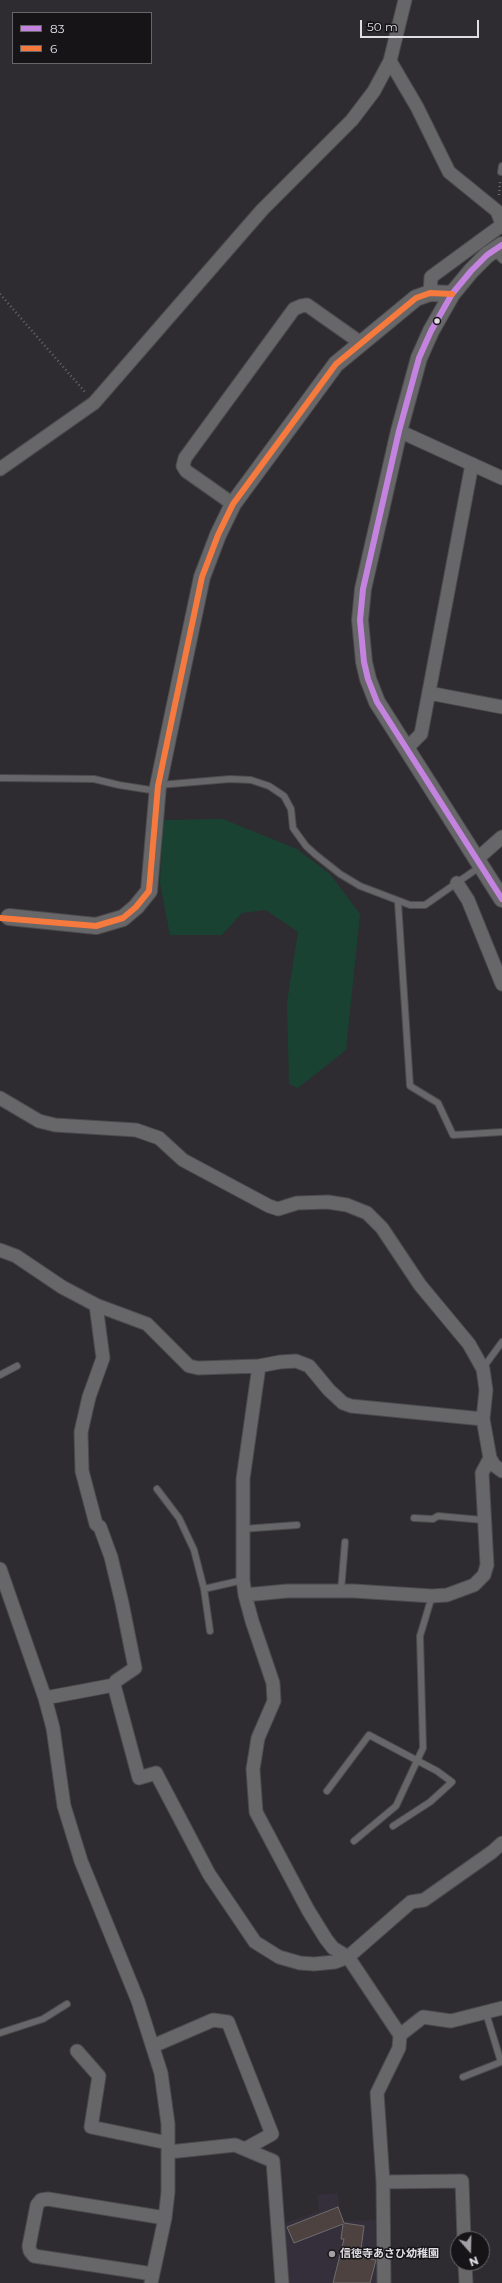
<!DOCTYPE html>
<html>
<head>
<meta charset="utf-8">
<style>
	body { margin:0 }
	#map { position:relative; width:502px; height:2283px; overflow:hidden; background:#2e2c30; font-family:Montserrat,sans-serif }
	canvas { display:block }
	.legend { position:absolute; left:12px; top:12px; width:140px; height:52px; box-sizing:border-box; background:#161417; border:1px solid #676568; margin:0; padding:5px 7px; list-style:none; font-size:12px; color:#e0dee2 }
	.legend li { display:flex; align-items:center; gap:8px; height:20px }
	.legend b { width:20px; border:1px solid #676568 }
	.north { position:absolute; left:450px; top:2231px; width:40px; height:40px; box-sizing:border-box; background:#161417; border:1px solid #676568; border-radius:50%; rotate:160deg; font-size:11px; font-weight:700; line-height:16px; text-align:center; color:#e0dee2 }
	.north::after { content:''; display:block; margin:auto; width:14px; height:18px; background:#a2a0a4; clip-path:polygon(50% 0,100% 100%,50% 72%,0 100%) }
	.scale { position:absolute; left:360px; top:20px; width:119px; height:18px; box-sizing:border-box; border:2px solid #e0dee2; border-top:0; padding-left:5px; font-size:12px; line-height:14px; white-space:nowrap; color:#e0dee2; -webkit-text-stroke:3px #161417; paint-order:stroke }
</style>
</head>
<body>
<div id="map">
<canvas width="502" height="2283"></canvas>
<ul class="legend">
<li><b style="height:5px;background:#c483df"></b>83</li>
<li><b style="height:5px;background:#f6793e"></b>6</li>
</ul>
<div class="north">N</div>
<div class="scale">50 m</div>
</div>
<script>
const ctx = document.querySelector('canvas').getContext('2d');
ctx.lineJoin = 'round';
function fillPath(path, color) {
  ctx.fillStyle = color;
  ctx.fill(path, 'evenodd');
}
function toPath(rows) {
  const path = new Path2D();
  for (const r of rows) {
    path.moveTo(r[0], r[1]);
    for (let i = 2; i < r.length; i += 2) path.lineTo(r[i], r[i + 1]);
  }
  return path;
}
function stroke(path, color, width, dash) {
  ctx.strokeStyle = color;
  ctx.lineWidth = width;
  ctx.lineCap = dash ? 'butt' : 'round';
  ctx.setLineDash(dash || []);
  ctx.stroke(path);
}
function label(font, color, halo, rows, align = 'center') {
  ctx.font = font + ' Montserrat,"Noto Sans JP",sans-serif';
  ctx.lineWidth = 3;
  ctx.setLineDash([]);
  ctx.textBaseline = 'middle';
  ctx.strokeStyle = halo;
  ctx.fillStyle = color;
  for (const [text, x, y, turn = 0] of rows) {
    ctx.save();
    ctx.translate(x, y);
    ctx.rotate((+turn || 0) * Math.PI / 180);
    ctx.textAlign = isNaN(turn) ? turn : align;
    if (halo) ctx.strokeText(text, 0, 0);
    ctx.fillText(text, 0, 0);
    ctx.restore();
  }
}
fillPath(toPath([
	[338,2193,340,2221,377,2220,378,2283,289,2283,283,2224,319,2211,317,2195]
]), '#342f3a');
fillPath(toPath([
	[223,819,297,849,330,874,360,914,346,1050,298,1088,289,1084,287,1002,298,932,266,910,242,913,222,935,170,935,160,883,163,820]
]), '#194233');
const building = toPath([
	[338,2207,344,2223,364,2226,360,2257,376,2260,370,2283,333,2283,344,2239,341,2239,343,2224,294,2243,287,2227,338,2207]
]);
fillPath(building, '#4d4240');
stroke(building, '#6e6c6d', 1);
const service = toPath([
	[501,172,502,166],
	[494,252,502,260],
	[0,778,94,779,119,785,157,791],
	[159,785,230,779,251,780,269,786,284,796,291,809,293,828,306,846,316,855,340,874,360,886,410,905,425,905,481,866],
	[398,902,410,1086,438,1103,453,1135,502,1132],
	[483,1368,502,1342],
	[0,1375,17,1366],
	[157,1489,179,1518,194,1550,204,1589,210,1631],
	[414,1518,433,1519,438,1516,483,1520],
	[242,1529,297,1525],
	[204,1589,243,1580],
	[341,1591,345,1542],
	[327,1791,369,1735,437,1771,452,1782,430,1802,393,1826],
	[354,1841,396,1806,423,1748,420,1636,432,1596],
	[0,2033,43,2019,67,2004],
	[463,2077,501,2062,486,2013]
]);
const minor = toPath([
	[390,61,417,107,449,172,497,211,502,224],
	[430,293,431,277,502,225],
	[399,431,502,478],
	[0,469,94,403,262,210,352,120,374,91,390,61,405,0],
	[233,504,186,471,183,466,185,458,294,309,301,306,307,305,361,343],
	[429,693,502,707],
	[406,749,421,734,472,464],
	[477,859,502,837],
	[457,883,468,900,502,984],
	[0,1098,39,1121,55,1125,136,1130,159,1138,183,1160,269,1206,278,1209,297,1203,328,1202,347,1205,367,1213,382,1228,420,1285,469,1344,483,1369,486,1390,483,1419,490,1458,494,1465,502,1471],
	[0,1250,16,1256,62,1287,96,1305,103,1358,89,1397,81,1432,82,1471,96,1524,100,1527,111,1557,122,1603,135,1668,116,1681,114,1685,139,1778,156,1773,209,1874,255,1942,279,1957,300,1963,314,1964,335,1962,348,1957,411,1902,424,1900,492,1852,502,1843],
	[96,1305,147,1324,189,1366,198,1368,259,1366,280,1362,296,1361,309,1366,329,1390,343,1403,351,1406,483,1419],
	[259,1366,243,1479,243,1580,245,1595,252,1621,273,1683,274,1701,258,1738,253,1769,256,1812,308,1910,326,1939,333,1948,348,1957,400,2035,399,2048,377,2093,383,2182,384,2283],
	[0,1569,45,1698,53,1728,64,1806,81,1861,138,2001,161,2073,168,2124,168,2192,165,2218,151,2283],
	[245,1595,287,1591,354,1591,432,1596,447,1595,474,1585,484,1575,487,1565,482,1473,490,1458],
	[45,1698,114,1685],
	[400,2035,423,2017,451,2021,502,2008],
	[153,2046,213,2020,228,2022,272,2134,245,2149],
	[77,2051,99,2076,91,2127,168,2143],
	[169,2152,235,2145,273,2161,282,2283],
	[383,2182,462,2181,464,2239],
	[465,2263,466,2283],
	[153,2274,34,2256,30,2251,29,2246,37,2205,41,2200,48,2199,165,2218]
]);
const tertiary = toPath([
	[502,245,487,255,471,271,452,294,431,331,419,358,399,431,363,589,360,620,364,662,368,679,377,702,502,899],
	[9,917,96,926,123,918,136,907,149,891,158,786,173,714,202,577,218,535,233,504,336,364,416,298,430,293,452,294]
]);
stroke(service, '#4b4a4c', 8);
stroke(minor, '#4b4a4c', 15);
stroke(tertiary, '#4b4a4c', 18);
stroke(toPath([
	[499,195,500,182],
	[0,294,85,392]
]), '#69686b', 2.5, [1, 3]);
stroke(service, '#676669', 6);
stroke(minor, '#676669', 13);
stroke(tertiary, '#676669', 16);
stroke(toPath([
	[502,245,487,255,471,271,452,294,431,331,419,358,399,431,363,589,360,620,364,662,368,679,377,702,502,899]
]), '#c483df', 6);
stroke(toPath([
	[0,918,96,926,123,918,136,907,149,891,158,786,173,714,202,577,218,535,233,504,336,364,416,298,430,293,452,294]
]), '#f6793e', 6);
for (const [x, y, r, color] of [
	[437,321,3.5,"#e0dee2"],
	[332,2254,4,"#a2a0a4"]
]) {
  const dot = new Path2D();
  dot.arc(x, y, r, 0, 2 * Math.PI);
  ctx.fillStyle = color;
  ctx.fill(dot);
  stroke(dot, '#161417', 1.5);
}
label('bold 11px', '#e0dee2', '#161417', [
	["信徳寺あさひ幼稚園",340,2254]
], 'left');
</script>
</body>
</html>
